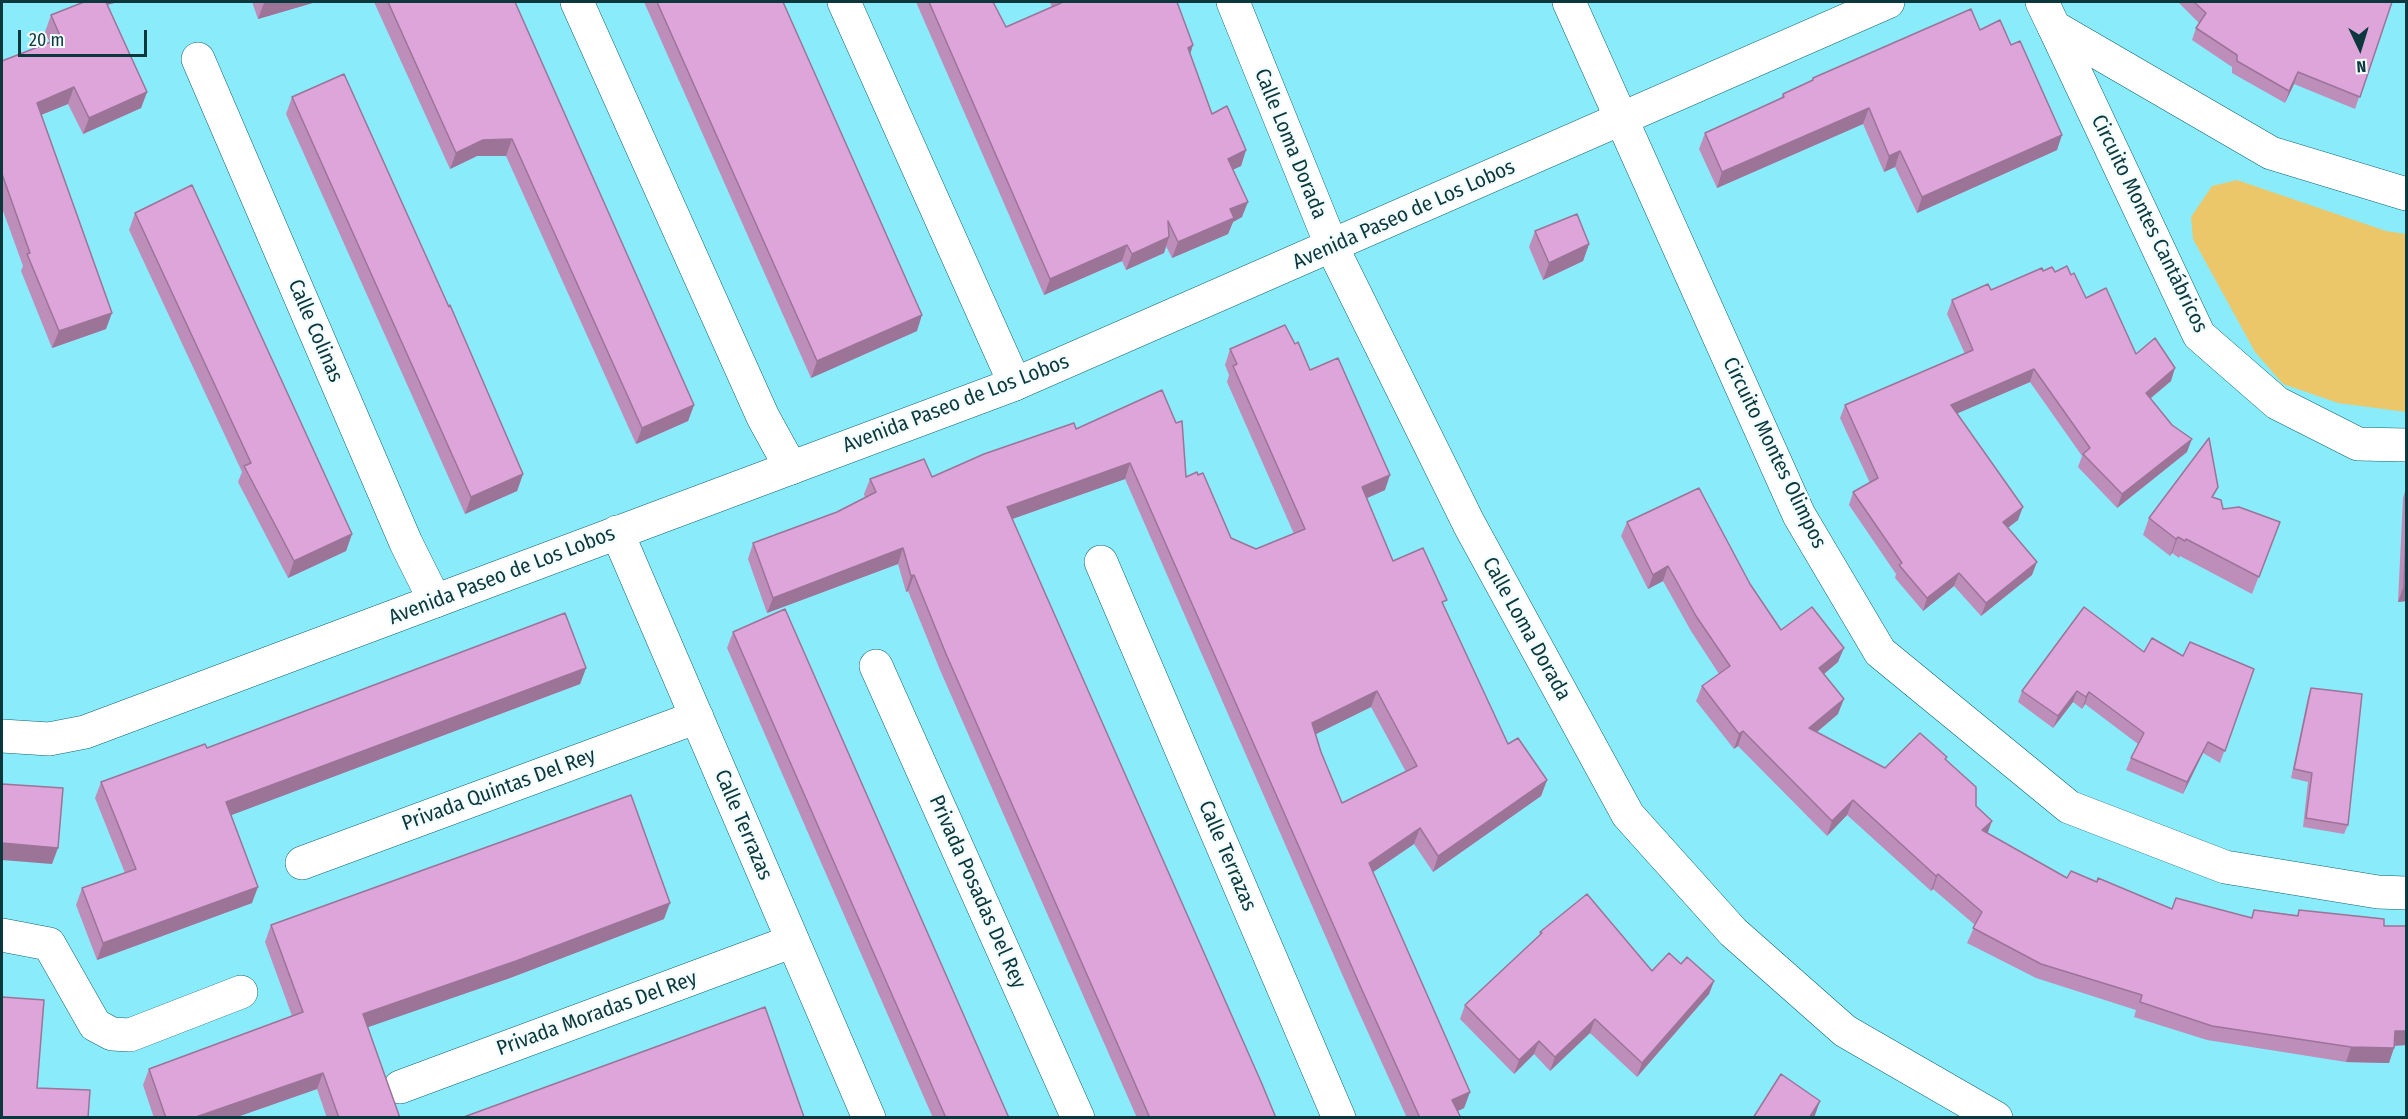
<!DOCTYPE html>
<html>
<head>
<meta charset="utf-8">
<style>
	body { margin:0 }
	#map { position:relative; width:2408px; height:1119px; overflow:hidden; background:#8aebfb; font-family:"Fira Sans Condensed",sans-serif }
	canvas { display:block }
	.frame { position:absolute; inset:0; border:3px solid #0b373d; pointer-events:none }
	.north { position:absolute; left:2330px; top:18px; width:60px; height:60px; -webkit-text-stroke:4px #f4fdfe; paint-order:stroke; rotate:176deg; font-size:16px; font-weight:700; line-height:24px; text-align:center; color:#0b373d }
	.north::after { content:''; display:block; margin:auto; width:21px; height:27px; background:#0b373d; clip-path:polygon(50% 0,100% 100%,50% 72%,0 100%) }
	.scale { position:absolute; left:18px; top:30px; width:129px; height:27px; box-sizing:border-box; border:3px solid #0b373d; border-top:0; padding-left:8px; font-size:18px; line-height:21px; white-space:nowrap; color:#0b373d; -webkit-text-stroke:4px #f4fdfe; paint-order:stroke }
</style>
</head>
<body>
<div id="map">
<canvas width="2408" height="1119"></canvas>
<div class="frame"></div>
<div class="north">N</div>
<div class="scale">20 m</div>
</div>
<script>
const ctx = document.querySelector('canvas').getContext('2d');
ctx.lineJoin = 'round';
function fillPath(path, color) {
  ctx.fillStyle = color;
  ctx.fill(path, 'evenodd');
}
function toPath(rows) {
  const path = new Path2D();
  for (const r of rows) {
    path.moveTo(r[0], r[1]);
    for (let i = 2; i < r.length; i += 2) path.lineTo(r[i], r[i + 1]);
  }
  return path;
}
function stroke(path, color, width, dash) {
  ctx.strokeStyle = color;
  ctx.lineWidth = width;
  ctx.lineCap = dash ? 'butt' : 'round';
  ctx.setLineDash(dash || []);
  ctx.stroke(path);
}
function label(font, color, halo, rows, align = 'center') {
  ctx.font = font + ' "Fira Sans Condensed",sans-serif';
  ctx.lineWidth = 5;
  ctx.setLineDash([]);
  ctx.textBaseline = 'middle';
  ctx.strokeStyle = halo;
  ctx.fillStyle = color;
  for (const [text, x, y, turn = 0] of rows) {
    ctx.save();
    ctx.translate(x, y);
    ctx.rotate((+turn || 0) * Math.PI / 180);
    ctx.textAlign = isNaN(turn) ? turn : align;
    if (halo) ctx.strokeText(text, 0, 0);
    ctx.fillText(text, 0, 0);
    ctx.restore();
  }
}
fillPath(toPath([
	[2237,180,2386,231,2406,234,2406,412,2338,403,2283,384,2255,352,2193,239,2191,217,2212,186]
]), '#ebc76a');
const minor = toPath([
	[577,2,763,417,791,468],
	[844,2,1015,384],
	[1569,2,1799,515,1880,652,2069,807,2225,867,2378,892,2406,893],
	[2054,27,2199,335,2277,403,2358,444,2406,445],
	[198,59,406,543,435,601],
	[617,532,869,1118],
	[1101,562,1339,1118],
	[876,666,1078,1118],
	[302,863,697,717],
	[2,935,49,944,95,1025,112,1034,130,1035,241,992],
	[400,1087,793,941]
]);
const tertiary = toPath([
	[1233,2,1332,247,1469,524,1628,815,1733,932,1845,1031,1996,1118],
	[2042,2,2054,27,2271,153,2406,194],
	[2,736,49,739,85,732,1015,384,1888,2]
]);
stroke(minor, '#10646f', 34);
stroke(tertiary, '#10646f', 34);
stroke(minor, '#fff', 33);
stroke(tertiary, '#fff', 33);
fillPath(toPath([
	[84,2,118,2,107,5,147,92,141,108,83,134,68,104,41,115,106,329,52,348,21,271,23,266,2,208,2,61,50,43,45,32,51,15],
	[252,2,316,2,258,19],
	[374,2,515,2,694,405,688,421,636,444,506,156,477,156,450,169],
	[644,2,783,2,917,331,811,378],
	[916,2,993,2,1006,27,1052,8,1050,2,1177,2,1190,54,1212,114,1246,150,1241,166,1233,169,1242,217,1233,222,1228,234,1172,258,1166,246,1164,253,1126,270,1122,261,1044,295],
	[2178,2,2392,2,2355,109,2294,84,2285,103,2232,73,2232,67,2192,40,2196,28,2199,23],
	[1980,30,2057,150,1917,213,1895,167,1884,172,1863,124,1717,188,1699,149,1705,133,1781,98,1783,94,1812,81,1813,78],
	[292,97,523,474,517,491,465,514,286,114],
	[135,213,352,534,346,551,288,578,238,482,242,472,129,230],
	[1535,231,1589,244,1583,261,1543,280,1529,247],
	[2043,271,2071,275,2086,298,2136,354,2171,381,2150,399,2187,452,2117,508,2078,467,2082,456,2030,382,1957,413,2018,520,2008,528,2032,575,1981,616,1954,586,1923,611,1895,578,1896,574,1849,505,1853,492,1870,483,1840,418,1845,405,1965,354,1947,314,1952,300,1991,290],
	[1295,344,1310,370,1385,490,1367,498,1393,561,1444,607,1508,744,1547,780,1541,796,1433,872,1414,844,1373,872,1470,1092,1464,1108,1458,1111,1461,1118,1407,1118,1356,1006,1125,479,1012,519,1276,1118,1137,1118,940,670,908,591,906,592,898,564,767,613,748,559,753,543,837,512,865,498,864,494,870,479,932,477,1076,429,1186,477,1198,475,1231,538,1256,549,1294,534,1227,382,1229,375,1225,365,1230,349],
	[1371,707,1406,772,1342,803,1321,752,1316,734],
	[2406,488,2406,601,2398,602,2403,498],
	[2214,497,2223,509,2280,522,2252,594,2180,556,2179,558,2172,553,2170,556,2143,535,2149,518],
	[1627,522,1750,584,1781,630,1838,662,1824,674,1838,714,1817,732,1885,768,1946,760,1976,806,1987,833,2067,878,2097,882,2172,909,2251,918,2254,910,2297,915,2299,910,2384,926,2406,926,2406,1045,2394,1046,2389,1063,2346,1062,2207,1040,2134,1017,2136,1010,2036,978,1967,943,1975,925,1933,889,1931,891,1847,815,1827,836,1738,746,1734,749,1696,701,1702,686,1719,674,1691,631,1663,581,1648,589,1621,536],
	[733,632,1009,1118,933,1118,727,648],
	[2144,652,2183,656,2254,669,2220,763,2203,753,2183,794,2126,770,2131,758,2138,744,2085,704,2082,709,2073,702,2053,728,2018,702,2022,691],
	[586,668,580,684,231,815,252,903,97,960,76,905,82,888,125,873,95,798,101,782,207,748],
	[2311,688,2348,825,2344,834,2303,827,2308,782,2291,778,2308,697],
	[664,919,510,978,367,1027,400,1118,327,1118,317,1089,234,1118,154,1118,143,1085,149,1069,292,1016,265,942,271,925],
	[1540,932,1652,971,1681,964,1714,981,1709,994,1637,1077,1590,1033,1550,1071,1534,1054,1514,1074,1460,1019,1465,1005,1539,936]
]), '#be8ebb');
fillPath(toPath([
	[91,2,118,2,88,10],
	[268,2,316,2,258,19,264,3],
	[1193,45,1188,61,1188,48],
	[2298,72,2294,84,2285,103,2289,91],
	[74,87,68,104,31,119,37,103],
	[147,92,141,108,83,134,89,118],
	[1869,108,1863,124,1717,188,1722,172],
	[2062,135,2057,150,1917,213,1922,197],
	[512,139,506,156,477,156,450,169,456,153,483,140],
	[1246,150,1241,166,1222,175,1228,159],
	[1900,151,1895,167,1884,172,1889,156],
	[1248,202,1242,217,1233,222,1228,234,1172,258,1178,242,1230,209],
	[1169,237,1164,253,1126,270,1132,254],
	[1589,244,1583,261,1543,280,1549,263],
	[1127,245,1122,261,1044,295,1050,279],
	[112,313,106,329,52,348,59,331],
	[922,315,917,331,811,378,817,361],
	[2175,368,2171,381,2141,406,2146,393],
	[2034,369,2030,382,1947,418,1951,405],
	[694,405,688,421,636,444,642,428],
	[2192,439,2187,452,2117,508,2122,494],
	[1130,463,1125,479,1001,523,1007,507],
	[523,474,517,491,465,514,471,497],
	[1390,475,1385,490,1356,503,1362,487],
	[2023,507,2018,520,1998,535,2003,522],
	[352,534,346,551,288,578,294,561],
	[2178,537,2172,553,2170,556,2176,539],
	[903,548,898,564,767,613,773,598],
	[2037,562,2032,575,1981,616,1986,603],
	[1668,566,1663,581,1648,589,1653,575],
	[1959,573,1954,586,1923,611,1927,598],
	[914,575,908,591,906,592,911,576],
	[2404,585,2406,585,2406,601,2398,602],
	[1844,648,1838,662,1813,683,1819,668],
	[586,668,580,684,221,819,226,802],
	[1377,691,1371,707,1306,739,1312,723],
	[2077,691,2073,702,2053,728,2058,716],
	[2089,692,2085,704,2082,709,2086,697],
	[1844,699,1838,714,1804,743,1809,728],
	[1743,731,1738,746,1734,749,1739,734],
	[2208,742,2203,753,2183,794,2187,782],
	[1547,780,1541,796,1433,872,1438,856],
	[1853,800,1847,815,1827,836,1832,821],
	[1992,821,1987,835,1982,830],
	[1420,828,1414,844,1363,879,1369,863],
	[2,843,58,848,52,864,2,860],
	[1938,874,1933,889,1931,891,1936,876],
	[258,887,252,903,97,960,103,943],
	[670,903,664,919,510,978,357,1031,363,1014],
	[1714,981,1709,994,1637,1077,1642,1063],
	[1595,1019,1590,1033,1550,1071,1555,1057],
	[2395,1031,2406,1031,2406,1045,2389,1046],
	[1539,1041,1534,1054,1514,1074,1519,1060],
	[2351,1047,2394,1048,2389,1063,2346,1062],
	[323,1073,317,1089,234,1118,193,1118],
	[1470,1092,1464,1108,1447,1116,1452,1100],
	[1820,1101,1814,1118,1809,1118]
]), '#9b7498');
const building = toPath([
	[84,2,106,2,147,92,89,118,74,87,37,103,112,313,59,331,27,254,30,253,2,174,2,61,61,38,51,15,84,2],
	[388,2,515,2,694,405,642,428,512,139,483,140,456,153,388,2],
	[657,2,783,2,922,315,817,361,657,2],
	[929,2,993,2,1006,27,1061,3,1061,2,1177,2,1193,45,1188,48,1212,114,1227,106,1246,150,1228,159,1248,202,1230,209,1234,218,1178,242,1168,221,1169,237,1132,254,1127,245,1050,279,929,2],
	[2194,2,2392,2,2360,97,2298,72,2289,91,2237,61,2237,55,2196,28,2206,13,2194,2],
	[1971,9,1980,30,2000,20,2011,45,2020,41,2062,135,1922,197,1900,151,1889,156,1869,108,1722,172,1705,133,1784,97,1783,94,1813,80,1813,78,1971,9],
	[344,74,449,307,450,305,523,474,471,497,292,97,344,74],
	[192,185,352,534,294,561,244,466,251,463,135,213,192,185],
	[1577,214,1589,244,1549,263,1535,231,1577,214],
	[2067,266,2071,275,2074,273,2086,298,2106,288,2136,354,2155,338,2175,368,2146,393,2172,425,2192,439,2122,494,2083,454,2090,448,2034,369,1951,405,2023,507,2003,522,2037,562,1986,603,1959,573,1927,598,1899,565,1902,563,1853,492,1878,478,1845,405,1973,350,1952,300,1988,284,1991,290,2042,268,2043,271,2052,267,2055,272,2067,266],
	[1285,325,1295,344,1298,342,1310,370,1338,358,1390,475,1362,487,1393,561,1423,548,1447,600,1442,602,1508,744,1518,738,1547,780,1438,856,1420,828,1369,863,1470,1092,1452,1100,1461,1118,1420,1118,1362,990,1130,463,1007,507,1262,1084,1276,1118,1150,1118,946,654,914,575,911,576,903,548,773,598,753,543,837,512,876,492,870,479,924,459,932,477,984,454,1074,423,1076,429,1162,390,1176,423,1182,421,1186,477,1197,472,1198,475,1203,473,1231,538,1256,549,1305,529,1233,366,1237,364,1230,349,1285,325],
	[1377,691,1417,766,1342,803,1321,752,1312,723,1377,691],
	[2209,438,2218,487,2212,497,2221,500,2223,509,2239,507,2280,522,2259,577,2186,539,2185,541,2178,537,2176,539,2149,518,2209,438],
	[1699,488,1750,584,1781,630,1812,607,1844,648,1819,668,1844,699,1809,728,1885,768,1920,733,1947,757,1945,759,1976,787,1976,806,1992,821,1982,830,2067,878,2071,871,2097,882,2098,878,2172,909,2176,898,2252,918,2254,910,2298,916,2299,910,2384,919,2384,926,2406,926,2406,1031,2395,1031,2394,1048,2351,1047,2212,1026,2140,1002,2142,995,2041,964,1973,928,1982,912,1938,874,1936,876,1853,800,1832,821,1743,731,1739,734,1702,686,1730,666,1696,616,1668,566,1653,575,1627,522,1699,488],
	[2406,535,2406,585,2404,585,2406,535],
	[2084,607,2144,652,2152,638,2183,656,2190,642,2254,669,2225,751,2208,742,2187,782,2131,758,2144,733,2089,692,2086,697,2077,691,2058,716,2022,691,2084,607],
	[785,609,1009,1118,946,1118,733,632,785,609],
	[565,613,586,668,226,802,258,887,103,943,82,888,136,869,101,782,205,744,207,748,565,613],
	[2311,688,2362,694,2348,825,2306,818,2312,773,2294,769,2311,688],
	[2,784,63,788,58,848,2,843,2,784],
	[631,795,670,903,516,961,363,1014,400,1118,339,1118,323,1073,193,1118,166,1118,149,1069,303,1012,271,925,631,795],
	[1587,894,1652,971,1669,953,1681,964,1687,957,1714,981,1642,1063,1595,1019,1555,1057,1539,1041,1519,1060,1465,1005,1542,933,1540,932,1587,894],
	[2,997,44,1000,37,1088,90,1090,88,1118,2,1118,2,997],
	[765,1007,804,1117,802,1118,461,1118,765,1007],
	[1781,1074,1820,1101,1809,1118,1753,1118,1781,1074]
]);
fillPath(building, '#dda5d9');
stroke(building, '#9b7498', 1.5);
label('21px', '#0b373d', '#f4fdfe', [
	["Calle Loma Dorada",1290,144,68],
	["Avenida Paseo de Los Lobos",1404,215,-24],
	["Circuito Montes Cantábricos",2149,224,64],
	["Calle Colinas",315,331,67],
	["Avenida Paseo de Los Lobos",956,404,-21],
	["Circuito Montes Olimpos",1774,453,64],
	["Avenida Paseo de Los Lobos",502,576,-21],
	["Calle Loma Dorada",1526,629,61],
	["Privada Quintas Del Rey",499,790,-20],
	["Calle Terrazas",743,825,67],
	["Calle Terrazas",1227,856,67],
	["Privada Posadas Del Rey",977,892,66],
	["Privada Moradas Del Rey",597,1014,-20]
]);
</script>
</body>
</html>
